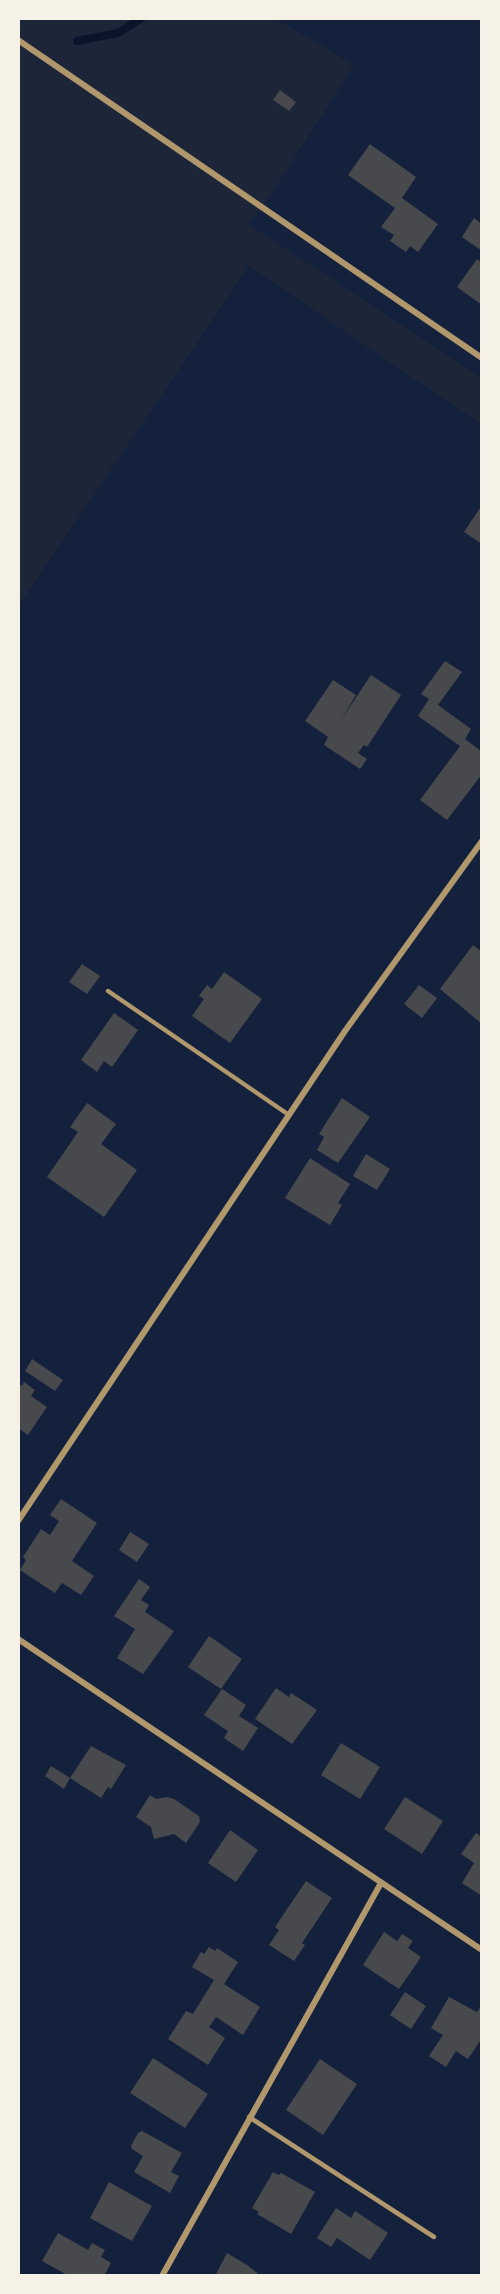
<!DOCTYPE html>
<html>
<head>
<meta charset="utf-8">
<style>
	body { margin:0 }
	#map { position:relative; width:500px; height:2294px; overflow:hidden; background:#14213d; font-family:"Space Grotesk",sans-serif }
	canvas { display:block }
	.frame { position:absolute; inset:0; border:20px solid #f6f1e7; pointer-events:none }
</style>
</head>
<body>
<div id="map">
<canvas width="500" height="2294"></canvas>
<div class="frame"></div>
</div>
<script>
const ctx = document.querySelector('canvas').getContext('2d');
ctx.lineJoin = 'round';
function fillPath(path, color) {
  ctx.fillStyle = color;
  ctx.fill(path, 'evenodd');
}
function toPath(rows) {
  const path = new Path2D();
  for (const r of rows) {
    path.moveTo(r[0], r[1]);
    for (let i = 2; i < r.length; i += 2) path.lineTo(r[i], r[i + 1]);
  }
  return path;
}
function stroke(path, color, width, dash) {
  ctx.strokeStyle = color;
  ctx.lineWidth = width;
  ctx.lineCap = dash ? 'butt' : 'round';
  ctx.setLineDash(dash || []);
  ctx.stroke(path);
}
fillPath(toPath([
	[18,18,275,18,354,65,270,196,248,224,482,378,482,425,249,266,18,607]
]), '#1d2539');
stroke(toPath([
	[77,41,118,33,142,18]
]), '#0b132b', 8);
fillPath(toPath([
	[280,90,296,102,289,111,273,100],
	[370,144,416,177,402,198,438,224,418,252,410,246,406,252,390,241,394,235,381,227,395,208,348,175],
	[474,218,482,224,482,251,462,237],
	[477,259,482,263,482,305,457,287],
	[482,505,482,544,464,532],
	[445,661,462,672,438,705,471,729,465,739,482,752,482,774,447,820,420,800,460,746,418,716,429,699,421,694],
	[371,675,401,695,367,747,364,745,358,753,367,759,360,769,324,745,328,737,305,721,333,680,356,695,341,720],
	[473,945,482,952,482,1024,440,989],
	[82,964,100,976,87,994,69,982],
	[224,972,262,999,230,1043,192,1016,204,999,199,996,207,985,212,989],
	[419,985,437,998,422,1018,404,1004],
	[114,1013,138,1030,112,1067,104,1061,97,1072,81,1060],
	[342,1098,370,1117,338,1163,317,1150,324,1137,319,1134],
	[87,1103,116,1124,101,1144,137,1170,104,1217,47,1177,78,1132,70,1127],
	[366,1154,390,1169,377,1190,353,1176],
	[310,1158,350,1184,338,1203,342,1205,330,1225,285,1198],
	[32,1359,63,1380,55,1391,25,1371],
	[24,1382,35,1390,31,1396,47,1407,28,1435,18,1428,18,1383,22,1386],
	[61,1499,97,1523,72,1561,94,1576,81,1595,62,1583,55,1593,20,1570,26,1560,23,1557,41,1529,50,1535,59,1521,50,1515],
	[130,1532,149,1544,137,1562,119,1550],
	[139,1579,150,1587,141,1600,149,1605,145,1612,174,1631,143,1674,117,1658,135,1629,114,1616],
	[209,1636,242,1659,221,1689,188,1667],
	[276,1688,289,1697,291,1693,317,1710,292,1744,255,1719],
	[222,1689,246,1705,239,1716,258,1728,243,1751,224,1738,228,1731,204,1715],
	[341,1743,380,1767,360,1799,321,1775],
	[91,1746,126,1765,111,1789,108,1787,101,1798,70,1778],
	[51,1766,70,1778,64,1789,45,1776],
	[150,1795,156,1799,167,1797,174,1799,199,1816,200,1822,186,1843,174,1834,154,1839,151,1827,136,1817],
	[405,1797,443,1821,422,1854,384,1829],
	[230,1830,258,1850,236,1882,208,1863],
	[476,1833,482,1837,482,1896,462,1883,474,1863,461,1854],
	[306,1881,332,1898,302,1943,305,1945,294,1961,269,1945,279,1930,275,1927],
	[384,1932,397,1941,402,1934,413,1941,408,1948,421,1957,399,1989,363,1965],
	[209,1947,215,1951,217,1948,238,1962,224,1984,260,2007,243,2035,216,2017,209,2027,225,2038,208,2065,168,2039,186,2011,193,2014,214,1980,192,1967,201,1952,204,1954],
	[405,1992,426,2006,411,2029,390,2015],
	[449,1997,477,2012,482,2005,482,2038,468,2059,456,2051,446,2067,429,2056,443,2035,431,2028],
	[153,2058,208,2094,185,2128,130,2093],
	[320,2059,357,2084,323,2135,286,2110],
	[142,2131,182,2153,171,2172,179,2176,170,2193,134,2172,143,2156,132,2149,131,2146,138,2133],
	[273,2172,279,2175,281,2173,315,2192,291,2234,257,2214,259,2212,252,2208],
	[109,2182,152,2206,132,2241,90,2218],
	[336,2208,351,2218,355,2211,388,2233,370,2260,337,2238,331,2247,317,2238],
	[58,2233,88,2250,92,2243,105,2250,101,2257,111,2263,104,2276,69,2276,42,2261],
	[227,2253,247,2265,261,2276,215,2276]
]), '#48494c');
stroke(toPath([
	[18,19,18,18]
]), '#e5c07b', 4);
stroke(toPath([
	[108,991,289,1115],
	[249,2117,434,2237]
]), '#b1986c', 4.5);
stroke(toPath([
	[18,40,482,358],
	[18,1521,345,1031,482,841],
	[18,1639,482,1950],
	[162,2276,381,1883]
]), '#b1986c', 6);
</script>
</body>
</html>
